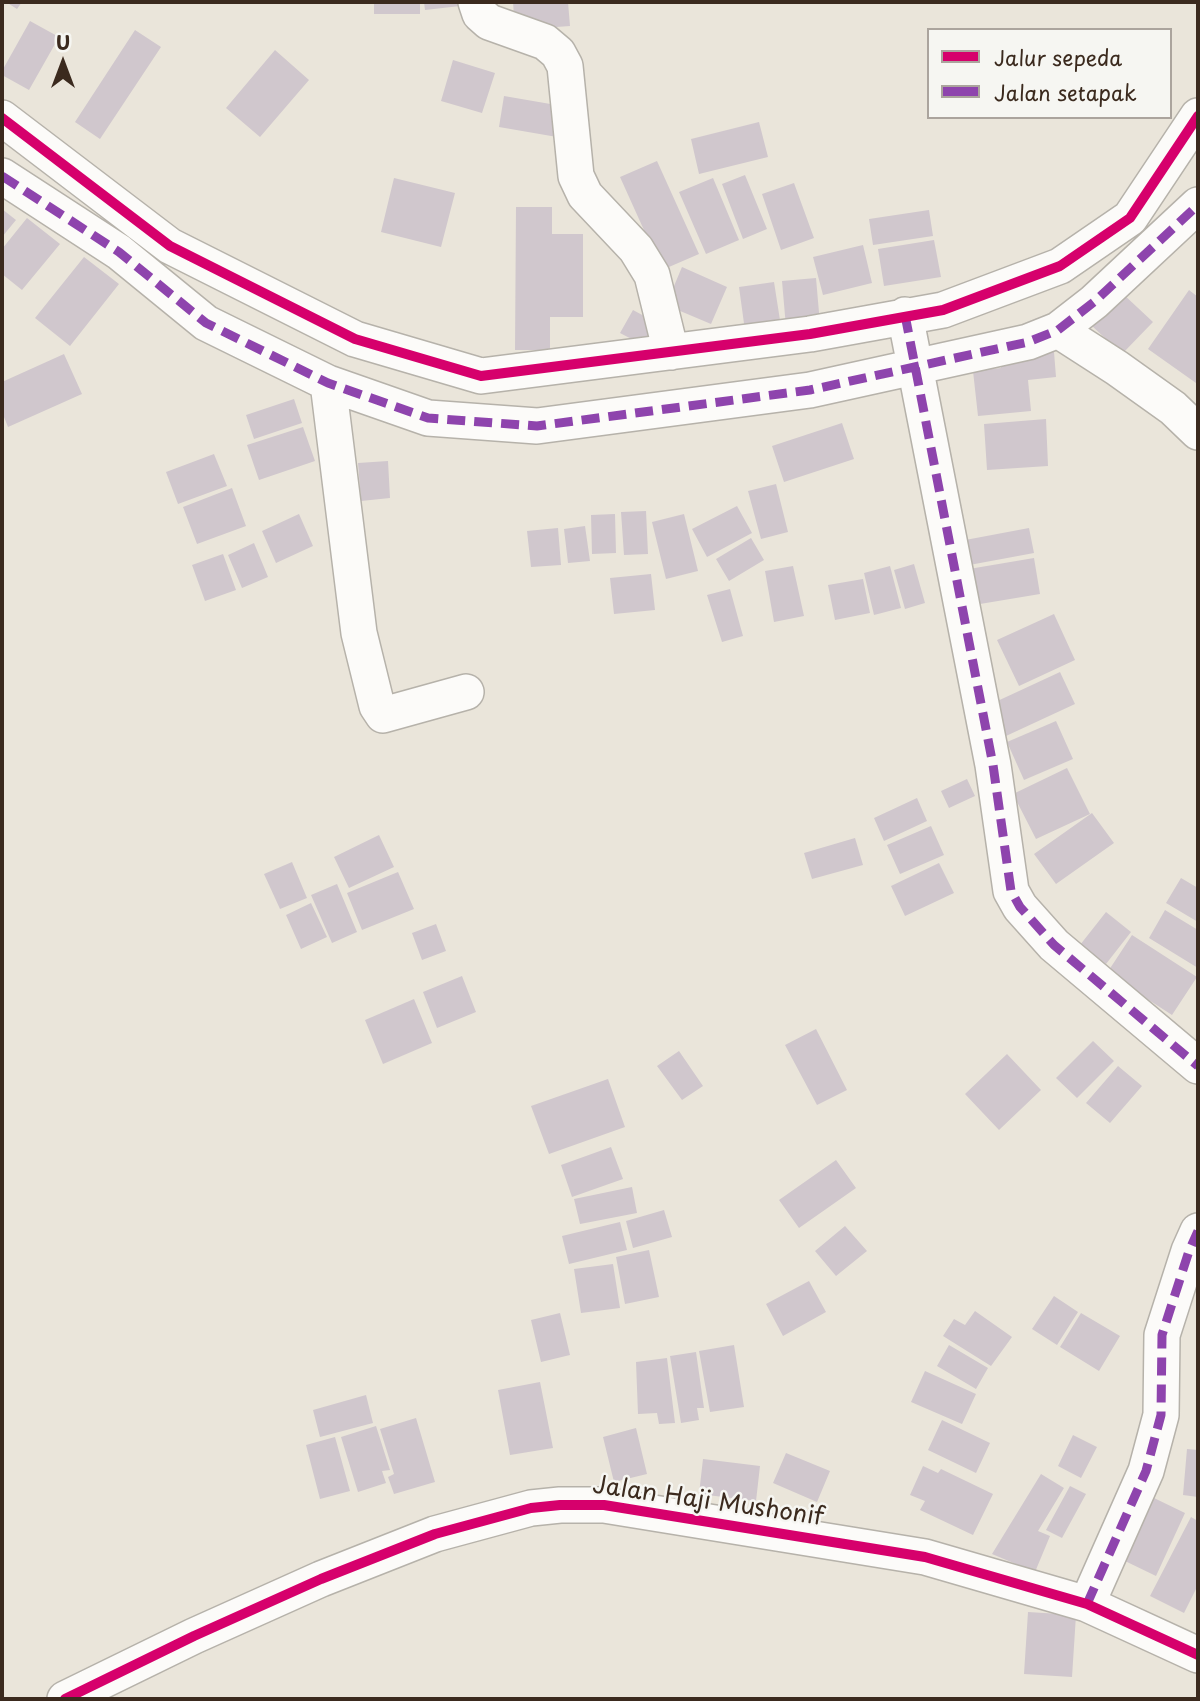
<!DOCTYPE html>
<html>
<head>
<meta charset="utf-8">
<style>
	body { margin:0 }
	#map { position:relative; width:1200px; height:1701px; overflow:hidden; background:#eae5da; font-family:"Playpen Sans",sans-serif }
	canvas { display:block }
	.frame { position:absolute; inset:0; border:4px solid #3b2a1e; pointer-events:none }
	.legend { position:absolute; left:927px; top:28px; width:245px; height:91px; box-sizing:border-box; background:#f6f6f2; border:2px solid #aba49d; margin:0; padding:9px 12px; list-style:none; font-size:21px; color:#3b2a1e }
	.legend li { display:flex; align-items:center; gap:14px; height:35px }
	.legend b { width:35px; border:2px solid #aba49d }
	.north { position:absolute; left:28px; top:28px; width:70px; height:70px; -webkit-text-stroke:5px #f6f6f2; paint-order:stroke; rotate:0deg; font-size:19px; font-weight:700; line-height:28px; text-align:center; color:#3b2a1e }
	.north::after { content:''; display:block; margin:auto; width:24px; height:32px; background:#3b2a1e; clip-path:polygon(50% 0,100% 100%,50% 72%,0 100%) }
</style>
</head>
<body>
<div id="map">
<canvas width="1200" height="1701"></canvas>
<div class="frame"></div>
<ul class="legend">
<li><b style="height:9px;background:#d6006c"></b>Jalur sepeda</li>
<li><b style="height:9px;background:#8e44ad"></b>Jalan setapak</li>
</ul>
<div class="north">U</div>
</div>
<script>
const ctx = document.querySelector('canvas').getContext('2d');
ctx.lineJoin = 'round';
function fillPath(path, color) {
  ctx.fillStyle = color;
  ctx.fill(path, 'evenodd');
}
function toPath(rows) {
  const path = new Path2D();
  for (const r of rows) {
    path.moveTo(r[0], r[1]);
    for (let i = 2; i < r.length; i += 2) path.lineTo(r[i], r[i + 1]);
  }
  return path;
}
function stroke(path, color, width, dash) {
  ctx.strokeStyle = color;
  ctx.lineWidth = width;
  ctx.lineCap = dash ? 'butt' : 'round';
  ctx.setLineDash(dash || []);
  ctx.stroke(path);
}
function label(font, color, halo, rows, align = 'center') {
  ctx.font = font + ' "Playpen Sans",sans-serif';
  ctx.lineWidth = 5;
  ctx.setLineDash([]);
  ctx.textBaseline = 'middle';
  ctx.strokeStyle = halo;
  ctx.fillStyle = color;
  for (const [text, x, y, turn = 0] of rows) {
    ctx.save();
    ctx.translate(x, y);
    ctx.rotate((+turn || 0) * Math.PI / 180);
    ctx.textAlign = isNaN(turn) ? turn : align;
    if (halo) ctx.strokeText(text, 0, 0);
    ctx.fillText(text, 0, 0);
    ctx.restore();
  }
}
fillPath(toPath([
	[6,2,22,2,17,9],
	[374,2,420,2,420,14,374,14],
	[424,2,469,2,469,5,425,10],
	[513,2,568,2,570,26,515,30],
	[30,21,59,37,29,90,2,75,2,71],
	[135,30,161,47,100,139,75,122],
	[275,50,309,80,260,137,226,108],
	[453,60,495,73,482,113,441,101],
	[504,96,562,106,557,137,499,127],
	[759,122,768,157,699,174,691,139],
	[657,161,699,254,662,270,620,177],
	[745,175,767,229,743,239,722,184],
	[394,178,455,193,441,247,381,232],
	[713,178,739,240,706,254,679,192],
	[794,183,814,238,781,250,762,194],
	[516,207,552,207,552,234,583,234,583,317,550,317,550,350,515,350],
	[2,209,16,220,2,237],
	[929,210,933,236,873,245,869,219],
	[27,218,60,244,22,290,2,274,2,249],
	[934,240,941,277,884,286,878,249],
	[863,245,872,283,823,295,813,257],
	[84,257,119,284,70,346,35,318],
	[682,267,727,287,711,324,666,305],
	[816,278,820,324,786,327,782,281],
	[774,282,782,333,746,338,739,287],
	[1189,290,1198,297,1198,380,1196,383,1148,349],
	[1122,293,1153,322,1122,354,1091,325],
	[633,310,657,323,645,346,620,333],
	[1054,352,1056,377,1028,380,1031,411,978,416,973,371,1001,368,1000,358],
	[64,354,82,394,8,427,2,412,2,382],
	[294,399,302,423,254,439,246,415],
	[1046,419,1048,466,987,470,984,424],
	[842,423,854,459,784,482,772,446],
	[303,427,315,461,259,480,247,445],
	[214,454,227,486,178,504,166,472],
	[388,461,390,498,361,501,358,463],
	[776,484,788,532,761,539,748,491],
	[232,488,246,526,197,544,183,507],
	[737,506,752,533,707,557,692,529],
	[646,511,648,554,624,555,621,512],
	[299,514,313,546,276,563,262,531],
	[615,514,616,553,592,554,591,515],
	[684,514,698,571,666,579,652,522],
	[585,526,590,561,568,563,564,529],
	[558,528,561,565,531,567,527,531],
	[1029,528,1034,553,964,566,960,541],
	[751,538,764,560,729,581,716,559],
	[254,543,268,577,242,588,228,555],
	[223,554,236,590,205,601,192,565],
	[1034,558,1040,594,974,605,969,569],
	[914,564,925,603,905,609,894,570],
	[793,566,804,616,774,622,765,571],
	[890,566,901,608,874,615,864,573],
	[651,574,655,610,614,614,610,578],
	[863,579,870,613,835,620,828,585],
	[730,589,743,636,722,642,707,595],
	[1054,614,1075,660,1019,686,997,640],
	[1060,672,1075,704,1006,736,991,704],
	[1056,721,1073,759,1024,780,1007,742],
	[1067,768,1090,814,1036,839,1013,794],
	[967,779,975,796,949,808,941,791],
	[917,798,927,821,884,841,874,818],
	[1092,813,1114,843,1056,884,1034,854],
	[931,826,944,855,900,874,887,845],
	[379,835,394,867,349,888,334,857],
	[855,838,863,865,812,879,804,853],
	[292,862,307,898,280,909,264,874],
	[939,863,954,893,905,916,891,886],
	[398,872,414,909,362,930,347,893],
	[1181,878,1198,888,1198,922,1166,903],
	[337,884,357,932,332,943,311,895],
	[311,903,327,937,301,949,286,915],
	[1165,910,1198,930,1198,968,1149,938],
	[1106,912,1131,932,1106,964,1080,945],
	[436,924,446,951,422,960,412,933],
	[1132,935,1197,977,1172,1015,1107,973],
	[462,976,476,1012,437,1028,423,992],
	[414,999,432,1043,383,1064,365,1020],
	[816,1029,847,1090,817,1105,785,1045],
	[1093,1041,1114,1061,1077,1098,1056,1078],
	[679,1051,703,1086,682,1100,657,1066],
	[1007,1054,1041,1090,999,1130,965,1094],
	[1118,1066,1142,1086,1110,1123,1086,1103],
	[608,1079,625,1127,549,1154,531,1106],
	[611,1147,623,1179,572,1197,561,1165],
	[836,1160,856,1188,799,1228,779,1200],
	[632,1187,637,1213,580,1224,574,1199],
	[664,1210,672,1237,633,1248,626,1221],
	[620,1222,627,1250,569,1264,562,1236],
	[845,1226,867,1251,836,1276,815,1251],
	[649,1250,659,1297,625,1304,616,1257],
	[613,1264,620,1308,581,1313,574,1269],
	[809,1281,826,1312,783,1336,766,1304],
	[1054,1296,1078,1312,1057,1345,1032,1329],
	[975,1311,1012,1337,991,1366,943,1336,954,1319,965,1325],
	[560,1313,570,1355,541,1362,531,1320],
	[1081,1313,1120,1336,1099,1371,1060,1347],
	[734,1345,744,1407,710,1412,699,1351],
	[949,1345,988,1368,976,1389,937,1366],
	[696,1352,704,1408,697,1408,699,1420,681,1423,670,1356],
	[667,1358,675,1423,659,1424,657,1413,638,1414,636,1362],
	[925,1371,976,1394,962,1424,911,1402],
	[540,1382,553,1448,510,1455,498,1390],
	[366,1395,373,1423,320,1437,313,1410],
	[416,1418,435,1482,394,1494,388,1477,394,1474,380,1429],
	[942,1420,990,1443,976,1473,928,1450],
	[376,1426,390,1470,382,1471,386,1483,358,1492,341,1437],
	[636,1428,647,1474,614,1482,603,1437],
	[1073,1435,1097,1447,1081,1478,1058,1466],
	[335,1437,350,1491,320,1499,306,1445],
	[1187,1449,1198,1450,1198,1497,1183,1495],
	[786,1453,830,1471,817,1502,773,1483],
	[703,1459,760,1466,756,1501,699,1494],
	[923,1466,938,1473,941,1469,993,1494,973,1535,920,1510,925,1501,910,1495],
	[1041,1474,1064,1488,1038,1531,1050,1536,1035,1572,992,1554],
	[1070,1486,1086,1494,1062,1538,1046,1530],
	[1154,1498,1185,1513,1156,1576,1125,1561],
	[1191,1517,1198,1521,1198,1585,1184,1613,1150,1596],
	[1028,1612,1076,1615,1072,1677,1024,1674]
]), '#d0c7cd');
const minor = toPath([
	[476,2,480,14,489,22,545,42,558,53,565,66,576,176,585,195,636,249,652,275,671,352],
	[2,118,170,246,355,339,481,376,810,334,943,310,1060,266,1130,218,1198,116],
	[2,176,119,252,206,323,328,383,428,418,537,426,810,390,1028,342,1058,330,1094,302,1198,205],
	[905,315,993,765,1011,891,1020,907,1054,945,1198,1066],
	[1058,330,1117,368,1173,408,1198,432],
	[328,383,359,633,377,706,383,715,466,692],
	[1087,1604,1146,1471,1161,1415,1162,1335,1189,1251,1198,1231],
	[65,1699,194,1636,321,1579,435,1534,531,1508,560,1505,604,1505,925,1557,1087,1604,1198,1655]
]);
stroke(minor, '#b6b2aa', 38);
stroke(minor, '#fcfbf9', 35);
stroke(toPath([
	[2,176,119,252,206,323,328,383,428,418,537,426,810,390,1028,342,1058,330,1094,302,1198,205],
	[905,315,993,765,1011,891,1020,907,1054,945,1198,1066],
	[1087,1604,1146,1471,1161,1415,1162,1335,1189,1251,1198,1231]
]), '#8e44ad', 9, [18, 9]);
stroke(toPath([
	[2,118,170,246,355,339,481,376,810,334,943,310,1060,266,1130,218,1198,116],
	[65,1699,194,1636,321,1579,435,1534,531,1508,560,1505,604,1505,925,1557,1087,1604,1198,1655]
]), '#d6006c', 10);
label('24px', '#3b2a1e', '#f6f6f2', [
	["Jalan Haji Mushonif",708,1502,8]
]);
</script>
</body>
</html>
